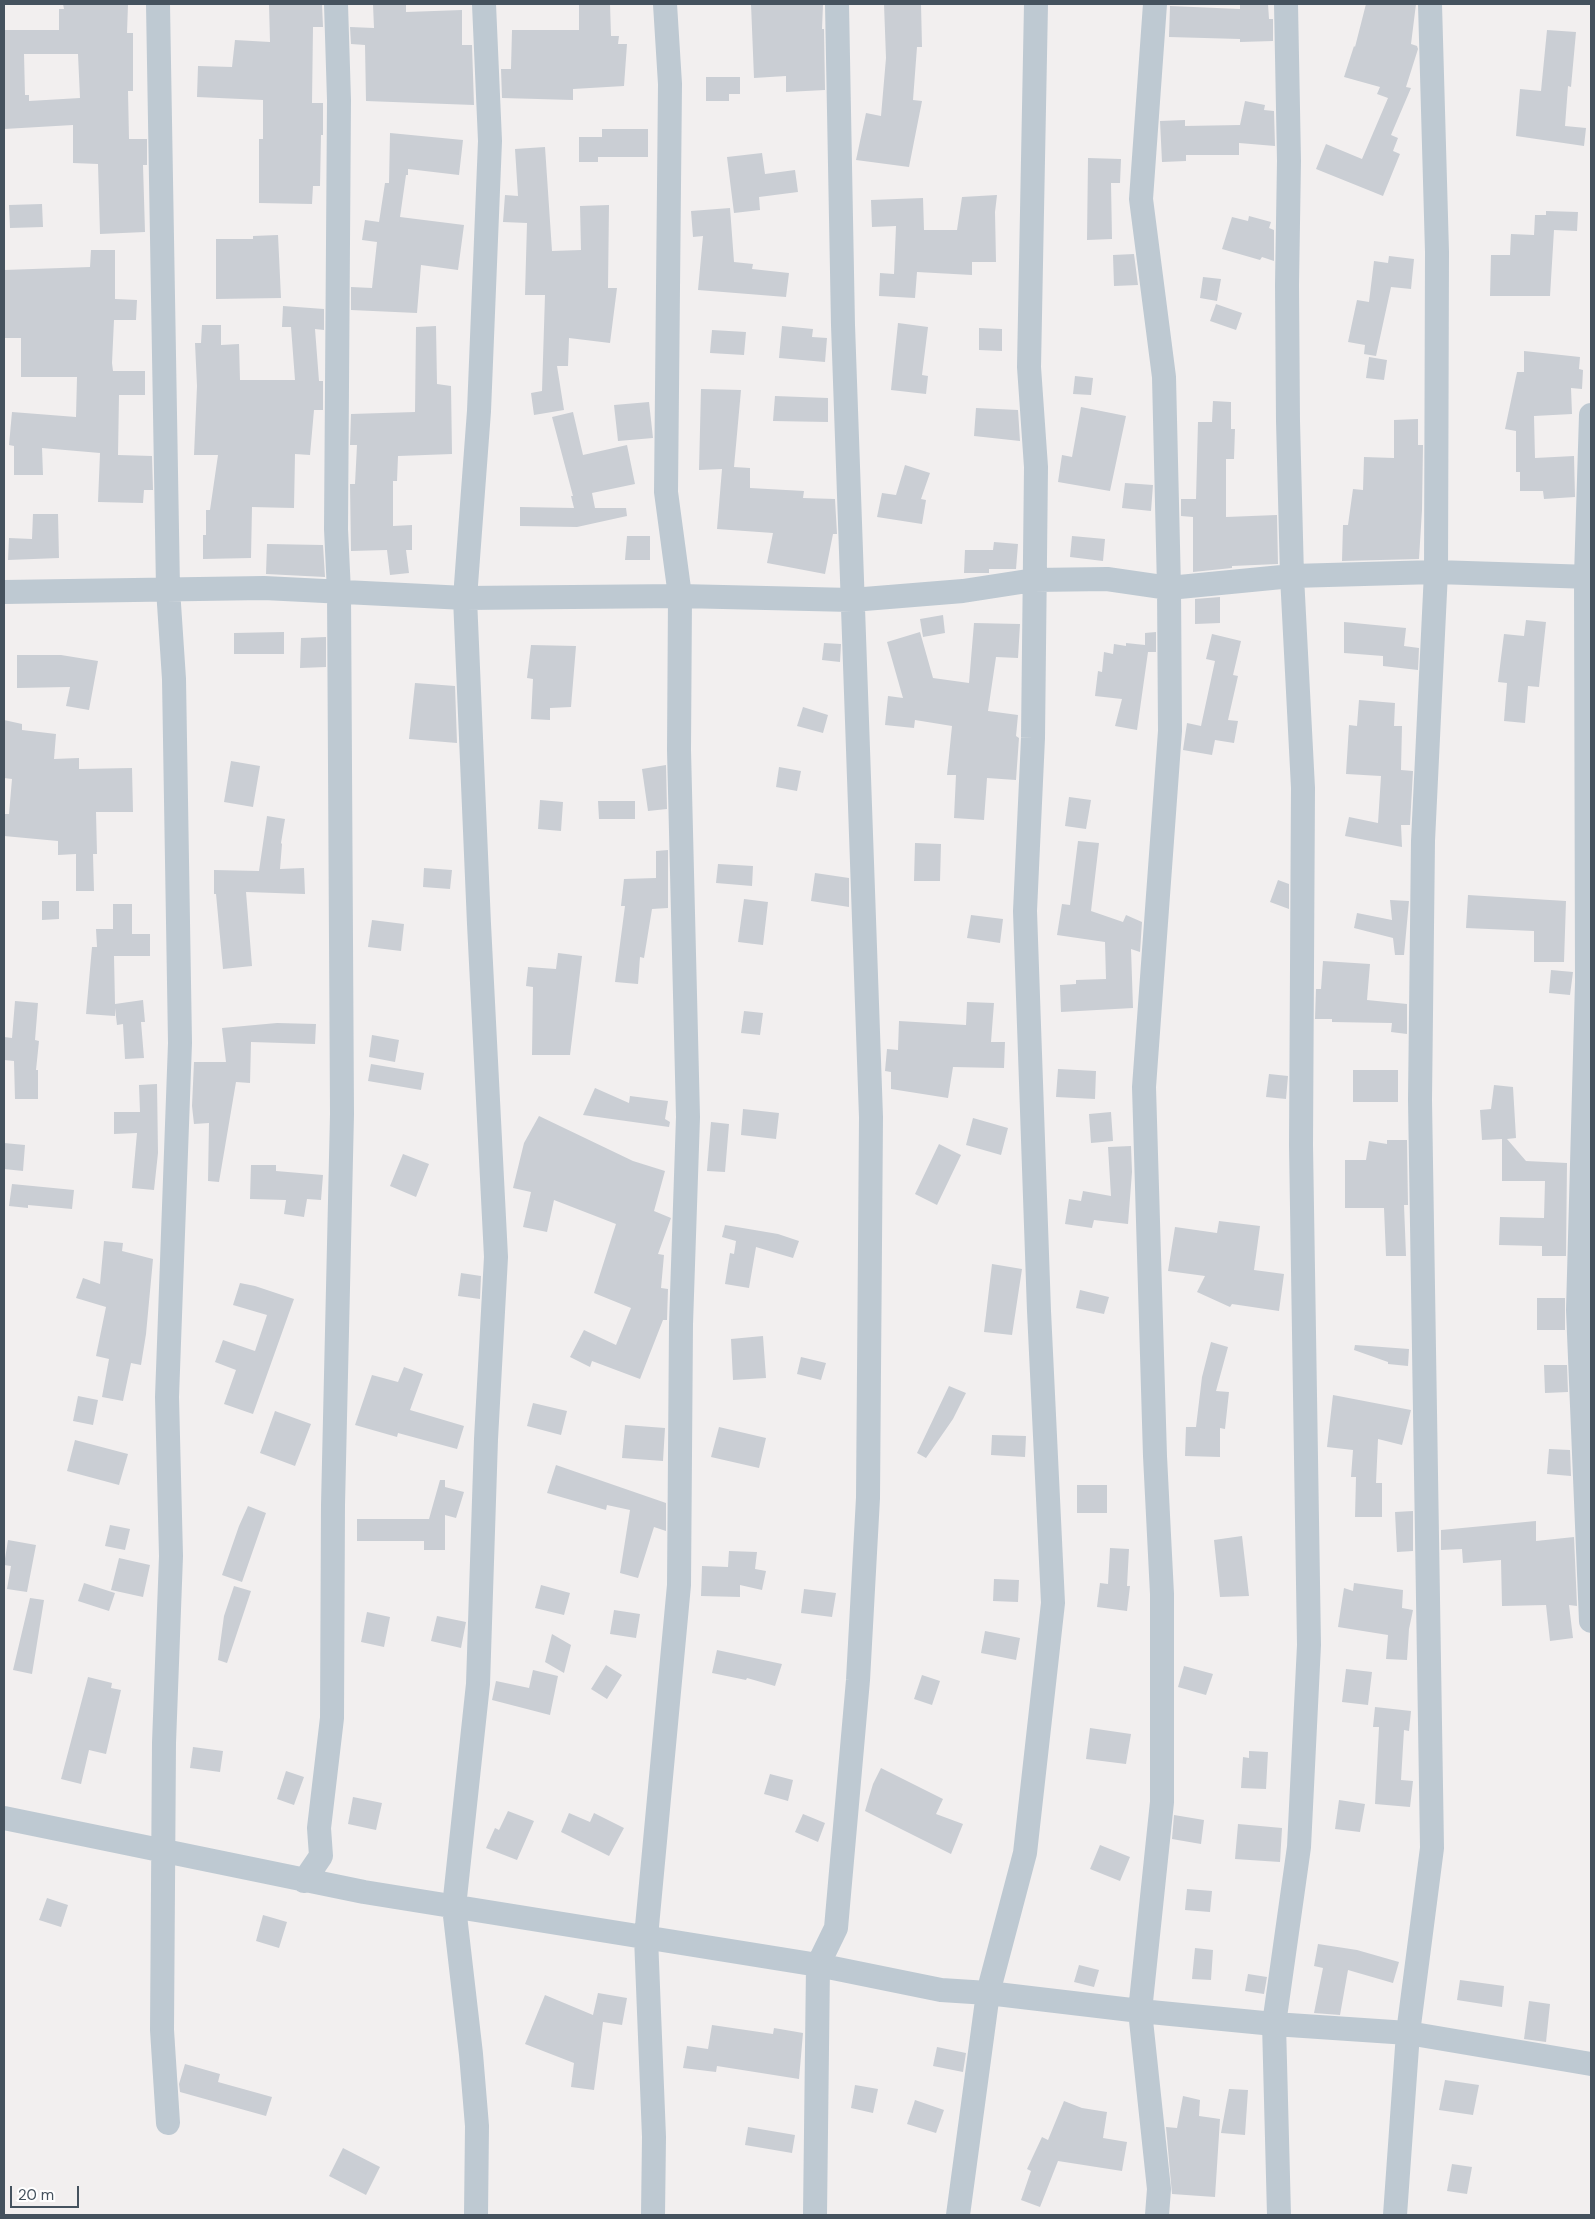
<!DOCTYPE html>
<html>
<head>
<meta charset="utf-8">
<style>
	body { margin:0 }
	#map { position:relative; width:1595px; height:2219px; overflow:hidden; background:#f2efef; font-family:"DM Sans",sans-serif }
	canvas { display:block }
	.frame { position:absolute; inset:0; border:5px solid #45525e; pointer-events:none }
	.scale { position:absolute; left:10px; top:2186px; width:69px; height:22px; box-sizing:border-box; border:2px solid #45525e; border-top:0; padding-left:6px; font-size:15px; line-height:18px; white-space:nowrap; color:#45525e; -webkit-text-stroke:4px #fff; paint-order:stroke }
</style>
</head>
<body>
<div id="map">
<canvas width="1595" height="2219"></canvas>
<div class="frame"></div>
<div class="scale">20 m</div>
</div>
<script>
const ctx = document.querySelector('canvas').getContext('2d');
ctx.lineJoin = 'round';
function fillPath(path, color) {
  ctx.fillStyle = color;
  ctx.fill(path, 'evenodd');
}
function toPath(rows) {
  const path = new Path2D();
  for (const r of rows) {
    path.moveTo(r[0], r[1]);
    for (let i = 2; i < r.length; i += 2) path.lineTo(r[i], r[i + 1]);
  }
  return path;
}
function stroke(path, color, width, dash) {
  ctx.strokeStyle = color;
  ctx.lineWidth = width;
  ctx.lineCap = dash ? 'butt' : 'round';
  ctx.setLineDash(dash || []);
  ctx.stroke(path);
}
fillPath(toPath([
	[63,4,128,4,127,33,133,33,133,91,128,91,129,139,147,139,147,165,143,165,145,232,100,234,98,164,73,163,73,125,4,129,4,30,59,30,59,9,64,9],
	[24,54,78,54,80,98,29,101,29,95,25,95],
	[269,4,322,4,323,27,313,27,312,103,323,103,323,135,321,135,320,186,313,186,312,204,259,203,259,139,263,139,263,100,197,97,198,66,232,67,235,40,270,42],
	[373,4,406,4,406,12,462,10,462,45,472,45,474,105,366,101,365,45,351,44,350,27,374,28],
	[579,4,610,4,611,36,619,36,618,44,627,44,624,86,573,89,573,100,502,98,501,69,511,69,512,30,579,30],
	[751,4,823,4,822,29,824,29,825,90,786,92,786,76,754,78],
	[884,4,921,4,922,47,917,47,913,100,922,101,909,167,856,160,866,113,881,116,886,58],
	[1240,4,1268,4,1269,19,1273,19,1273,41,1240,42,1240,39,1169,37,1170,6,1240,9],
	[1366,4,1416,4,1411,44,1417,46,1418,49,1406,87,1411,88,1391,135,1398,138,1393,151,1400,154,1383,196,1316,169,1326,144,1362,159,1388,98,1377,94,1380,87,1344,77,1354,46,1355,47],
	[1547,30,1576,32,1571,87,1568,86,1565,126,1586,128,1584,146,1516,136,1520,89,1541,91],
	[706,77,740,77,740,94,729,94,729,101,706,101],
	[1245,101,1265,105,1264,110,1274,111,1275,146,1239,143,1239,155,1186,155,1186,161,1162,162,1160,121,1185,120,1185,126,1240,125],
	[602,129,648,129,648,157,598,157,598,162,579,162,579,137,602,137],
	[390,133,463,140,459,175,408,169,408,175,406,175,400,217,464,225,458,270,421,265,417,313,351,310,351,287,372,288,377,242,362,240,365,220,379,222,385,183,389,183],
	[545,147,552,251,581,250,580,206,609,205,608,288,617,288,610,343,569,338,568,366,557,366,564,410,534,415,531,393,542,391,545,295,525,295,527,223,503,222,505,195,518,196,515,149],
	[762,153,765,174,795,170,798,192,759,197,760,210,734,213,727,157],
	[1088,158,1121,159,1120,183,1111,183,1112,239,1087,240],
	[997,195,995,212,996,262,972,262,972,275,917,272,915,298,879,296,880,273,894,274,896,226,872,227,871,200,923,198,924,230,957,230,962,197],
	[42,204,43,227,10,228,9,205],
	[730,208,734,262,753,264,752,269,789,273,786,297,698,290,703,236,693,237,691,211],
	[1546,211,1578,212,1577,231,1554,230,1550,296,1490,296,1491,255,1510,255,1511,234,1534,235,1535,215,1546,215],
	[1249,216,1271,222,1269,228,1274,230,1274,261,1262,257,1260,260,1222,249,1232,217,1248,221],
	[278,235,281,298,216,299,216,239,253,239,253,236],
	[91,250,115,250,115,299,137,300,136,320,114,320,112,363,113,371,145,371,145,395,119,395,118,455,152,456,153,490,144,490,143,503,98,502,100,453,42,448,43,475,14,475,14,446,9,445,12,412,76,417,77,377,21,377,21,338,4,338,4,270,90,267],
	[1134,254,1138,285,1114,286,1113,255],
	[1389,256,1414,259,1411,289,1391,287,1376,356,1364,354,1365,345,1348,342,1357,300,1369,302,1374,261,1388,263],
	[1203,277,1221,279,1217,301,1200,298],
	[1216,304,1242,313,1236,330,1210,321],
	[283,306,324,309,324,330,315,329,319,381,323,381,323,410,314,410,310,455,295,454,294,508,252,507,251,558,203,559,203,535,206,535,206,510,210,510,218,455,194,455,197,386,195,343,201,343,202,325,221,325,221,345,239,344,240,380,295,380,291,327,282,327],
	[898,323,928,327,922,375,928,376,926,394,891,390],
	[436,326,437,384,451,386,452,454,398,456,397,481,393,481,393,526,412,525,412,550,406,550,409,573,390,575,387,550,351,551,350,484,355,484,357,445,350,445,351,414,415,412,416,327],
	[782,326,813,329,812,337,827,338,825,362,779,358],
	[979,328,1002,329,1002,351,979,350],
	[712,330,746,332,744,355,710,353],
	[1524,351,1580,357,1579,369,1583,370,1582,389,1571,388,1572,414,1534,416,1535,458,1574,456,1575,497,1544,499,1543,491,1520,491,1520,472,1516,472,1516,431,1505,429,1517,372,1524,372],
	[1369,357,1387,360,1384,380,1366,378],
	[1075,376,1093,378,1091,395,1073,394],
	[701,389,741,390,734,467,750,468,750,488,804,491,803,498,835,499,837,534,833,534,825,574,767,563,773,533,717,529,722,469,699,470],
	[775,396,828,398,828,422,773,421],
	[1213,401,1231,402,1231,429,1235,429,1234,459,1226,459,1226,517,1277,515,1278,564,1232,566,1232,568,1193,572,1193,517,1181,516,1181,499,1196,499,1198,422,1212,422],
	[649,402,653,438,618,441,614,405],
	[1081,407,1126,416,1110,491,1058,482,1062,455,1072,457],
	[976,408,1018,410,1020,441,974,436],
	[573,412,583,455,627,445,635,484,592,493,595,508,626,508,627,516,577,527,520,526,520,507,574,508,571,496,573,496,552,417],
	[1418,419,1418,445,1423,445,1422,510,1419,559,1342,561,1343,525,1348,525,1353,489,1363,490,1364,457,1394,458,1394,420],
	[905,465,930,473,921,499,926,500,922,524,877,517,882,493,896,495],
	[1125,483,1153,485,1151,511,1122,508],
	[33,514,58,514,59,558,8,560,9,538,32,539],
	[627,536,650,536,650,560,625,560],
	[1072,536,1105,539,1103,561,1070,557],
	[994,542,1018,544,1016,569,989,569,989,573,964,573,965,550,993,550],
	[267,544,323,545,325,577,266,574],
	[1220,597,1220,623,1195,624,1195,599],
	[943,615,945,633,923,637,920,619],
	[1526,620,1546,622,1539,687,1528,686,1525,723,1504,721,1507,683,1498,682,1504,634,1524,636],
	[1344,622,1406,628,1404,646,1419,648,1418,670,1383,666,1383,656,1344,653],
	[974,623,1020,624,1018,658,996,657,988,711,1018,715,1016,736,1019,738,1016,780,987,778,984,820,954,818,956,775,947,775,952,726,915,720,914,728,885,725,888,696,903,698,887,642,920,632,933,678,969,683],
	[284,632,284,654,234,654,234,633],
	[1156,632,1156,652,1148,652,1137,730,1115,726,1122,699,1095,696,1098,671,1102,672,1104,652,1113,654,1114,644,1126,646,1126,643,1145,645,1145,633],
	[1212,634,1241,641,1233,675,1238,676,1228,720,1238,721,1234,743,1215,740,1212,755,1183,750,1187,723,1201,726,1215,661,1206,659],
	[326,637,326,667,300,668,301,638],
	[824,643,841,644,840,662,822,660],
	[531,645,576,646,571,707,550,708,550,720,531,719,533,679,527,678],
	[17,655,61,655,98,661,89,710,66,706,70,687,17,688],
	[415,683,455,686,457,743,409,739],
	[1359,700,1395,703,1394,726,1402,726,1401,770,1413,771,1410,825,1401,825,1402,847,1345,836,1349,817,1378,823,1381,776,1346,774,1349,725,1357,726],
	[803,707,828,715,823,733,797,726],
	[4,720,22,724,22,730,56,734,54,759,79,758,79,769,132,768,133,812,96,812,97,854,93,854,94,891,76,891,76,854,58,855,58,841,4,836,4,814,9,814,12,779,4,778],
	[231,761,260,766,253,807,224,802],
	[666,765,667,809,648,811,642,769],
	[779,767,801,771,797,791,776,787],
	[1069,797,1091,800,1086,829,1065,826],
	[540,800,563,802,561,831,538,829],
	[598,801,635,801,635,819,599,819],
	[267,816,285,819,281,843,282,844,280,869,304,868,305,894,246,892,252,966,223,969,216,894,214,894,214,870,259,871],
	[1078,841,1099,843,1091,911,1123,922,1126,915,1142,922,1140,952,1131,949,1133,1008,1061,1012,1060,985,1076,984,1076,980,1106,979,1105,942,1057,935,1062,904,1070,905],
	[915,843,941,844,940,881,914,881],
	[668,850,668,908,652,909,644,958,640,957,638,984,615,982,625,906,621,906,624,879,656,878,656,851],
	[718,864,753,866,752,886,716,883],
	[424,868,452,870,450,889,423,887],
	[815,873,849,878,849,907,811,901],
	[1278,880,1289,884,1289,909,1270,902],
	[1468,895,1566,901,1564,962,1534,962,1534,931,1466,928],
	[744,899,768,902,763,945,738,942],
	[1390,900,1409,901,1404,955,1395,955,1393,938,1354,928,1357,913,1392,920],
	[42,901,59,901,59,919,42,920],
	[113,904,132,904,132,934,150,934,150,956,114,956,115,1004,143,1000,145,1022,141,1022,144,1058,125,1059,123,1024,117,1025,115,1008,115,1016,86,1014,92,947,97,947,96,929,113,929],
	[971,915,1003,919,1000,943,967,938],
	[372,920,404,924,401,951,368,947],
	[558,953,582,956,570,1055,532,1055,533,987,526,986,528,967,556,969],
	[1323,961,1370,964,1367,1000,1407,1004,1407,1034,1391,1032,1392,1023,1332,1022,1332,1019,1315,1019,1316,989,1321,989],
	[1551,970,1573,972,1570,995,1549,993],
	[15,1001,38,1003,35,1040,39,1041,36,1070,38,1070,38,1099,15,1099,14,1061,4,1060,4,1037,12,1038],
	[967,1002,994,1003,991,1042,1005,1042,1004,1068,953,1067,948,1098,891,1089,891,1072,885,1071,887,1049,898,1050,899,1021,966,1025],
	[744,1011,763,1013,760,1035,741,1033],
	[277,1023,316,1024,315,1044,251,1042,250,1083,236,1082,219,1182,208,1181,209,1123,194,1124,192,1106,194,1062,226,1062,222,1028],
	[372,1035,399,1040,395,1062,369,1057],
	[371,1064,424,1073,421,1090,368,1081],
	[1058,1069,1096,1071,1095,1099,1056,1097],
	[1353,1070,1398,1070,1398,1102,1353,1102],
	[1269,1074,1288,1076,1286,1099,1266,1097],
	[157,1084,158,1153,154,1190,132,1188,137,1133,114,1134,114,1112,140,1112,139,1085],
	[1494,1085,1513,1087,1516,1138,1507,1139,1526,1161,1567,1163,1566,1256,1542,1256,1542,1246,1499,1245,1500,1217,1544,1218,1545,1181,1502,1181,1502,1139,1482,1140,1480,1110,1491,1109],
	[595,1088,629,1103,630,1096,668,1101,665,1119,670,1122,669,1127,583,1115],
	[743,1109,779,1113,776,1139,741,1135],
	[1111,1112,1113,1141,1091,1143,1089,1114],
	[539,1116,633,1161,665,1171,654,1211,671,1218,658,1254,664,1255,661,1288,668,1289,667,1320,663,1320,640,1379,592,1361,590,1367,570,1357,584,1330,616,1345,631,1308,594,1293,616,1224,554,1200,547,1232,523,1227,531,1192,513,1188,524,1143],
	[973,1118,1008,1128,1001,1155,966,1145],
	[711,1122,729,1124,725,1172,707,1171],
	[1387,1140,1407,1140,1408,1205,1404,1205,1406,1256,1386,1256,1384,1208,1345,1208,1345,1160,1366,1160,1369,1141,1387,1144],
	[4,1143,25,1145,23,1171,4,1169],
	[939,1144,961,1155,937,1205,915,1194],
	[1131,1146,1132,1172,1128,1224,1094,1220,1092,1228,1065,1224,1069,1199,1081,1201,1083,1191,1111,1196,1108,1147],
	[403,1154,429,1164,416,1197,390,1186],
	[251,1165,276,1165,276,1171,323,1175,321,1200,307,1199,304,1217,284,1214,286,1200,250,1199],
	[12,1184,74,1190,72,1209,28,1205,28,1208,9,1206],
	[1219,1221,1260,1226,1254,1270,1284,1274,1279,1311,1232,1304,1230,1307,1197,1292,1205,1276,1168,1271,1175,1227,1217,1233],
	[725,1225,778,1234,799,1241,793,1258,756,1247,749,1288,725,1284,730,1253,734,1254,736,1241,722,1237],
	[104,1241,123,1243,122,1251,153,1259,146,1334,141,1365,131,1363,123,1401,102,1397,109,1359,96,1356,106,1307,76,1298,83,1278,100,1284],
	[992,1264,1022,1269,1012,1335,984,1332],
	[461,1273,481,1276,480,1299,458,1296],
	[240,1283,255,1286,294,1299,253,1414,224,1404,236,1370,215,1362,223,1340,255,1351,267,1315,233,1305],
	[1080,1290,1109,1297,1104,1314,1076,1308],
	[1537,1298,1565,1298,1565,1330,1537,1330],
	[763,1336,766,1378,733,1380,731,1339],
	[1211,1342,1228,1347,1216,1391,1229,1392,1225,1429,1220,1428,1220,1457,1185,1456,1186,1427,1196,1427,1202,1377],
	[1355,1345,1409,1349,1408,1366,1388,1364,1388,1362,1354,1350],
	[801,1357,826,1363,821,1380,797,1374],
	[1544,1365,1567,1365,1568,1392,1545,1393],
	[404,1367,423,1374,410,1410,464,1426,457,1449,398,1433,397,1437,355,1425,372,1375,398,1382],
	[949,1386,966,1393,953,1419,926,1458,917,1453],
	[1333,1395,1411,1410,1402,1445,1378,1439,1376,1483,1382,1483,1382,1517,1355,1517,1356,1477,1351,1477,1353,1450,1327,1447],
	[78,1396,98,1400,93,1425,73,1421],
	[533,1403,567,1411,561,1435,527,1426],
	[275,1411,311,1424,295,1466,260,1453],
	[625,1425,665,1428,663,1461,622,1458],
	[719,1427,766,1438,759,1468,711,1457],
	[992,1435,1026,1436,1025,1457,991,1455],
	[75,1440,128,1454,119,1485,67,1471],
	[1549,1449,1570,1450,1571,1476,1547,1474],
	[556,1465,666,1503,666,1531,654,1527,638,1578,620,1573,630,1510,607,1505,606,1510,547,1493],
	[440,1480,445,1480,445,1487,464,1492,456,1518,445,1515,445,1550,424,1550,424,1541,357,1541,357,1519,429,1519],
	[1077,1485,1107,1485,1107,1513,1077,1513],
	[248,1506,266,1513,242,1582,222,1575,239,1526],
	[1413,1511,1413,1551,1397,1552,1395,1512],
	[1536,1521,1536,1541,1574,1537,1577,1606,1569,1605,1573,1638,1550,1641,1546,1605,1502,1606,1501,1560,1463,1563,1462,1549,1441,1550,1441,1530],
	[110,1525,130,1529,125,1550,105,1546],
	[1242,1536,1249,1596,1220,1597,1214,1540],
	[8,1540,36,1545,27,1592,7,1589,11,1566,4,1565],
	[1110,1548,1129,1549,1127,1586,1130,1586,1127,1611,1097,1607,1100,1583,1108,1584],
	[729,1551,757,1552,755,1569,766,1571,762,1590,740,1585,740,1597,701,1596,702,1566,728,1567],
	[119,1558,150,1565,143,1597,111,1590],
	[994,1579,1019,1580,1018,1602,993,1601],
	[84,1583,115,1593,109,1611,78,1601],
	[1354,1583,1403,1590,1402,1608,1413,1610,1409,1629,1407,1660,1386,1659,1388,1635,1338,1627,1344,1588,1353,1591],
	[541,1585,570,1593,564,1615,535,1608],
	[234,1586,251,1591,227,1663,218,1660,224,1616],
	[804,1589,836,1593,832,1617,801,1613],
	[30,1598,44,1600,32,1674,13,1670],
	[614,1610,640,1614,636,1638,610,1634],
	[367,1612,390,1617,384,1647,361,1642],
	[437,1616,466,1622,461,1648,431,1641],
	[985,1631,1020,1638,1016,1660,981,1653],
	[552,1634,571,1645,564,1673,545,1662],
	[717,1650,782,1664,775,1686,747,1678,746,1680,712,1673],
	[606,1665,622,1675,607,1699,591,1689],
	[1184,1666,1213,1674,1206,1695,1178,1687],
	[1346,1669,1372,1672,1368,1705,1342,1702],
	[533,1670,558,1676,550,1715,492,1700,496,1681,529,1688],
	[922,1675,940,1681,932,1705,914,1699],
	[88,1677,112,1683,111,1688,121,1690,106,1754,89,1750,81,1784,61,1779],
	[1375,1707,1411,1711,1409,1731,1404,1730,1401,1780,1413,1781,1410,1807,1375,1804,1379,1727,1373,1727],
	[1090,1728,1131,1734,1126,1764,1086,1759],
	[193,1747,223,1751,220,1772,190,1768],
	[1249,1751,1268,1752,1266,1789,1241,1788,1243,1757,1249,1758],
	[881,1768,943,1799,936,1814,963,1824,951,1854,865,1811,873,1784],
	[286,1771,304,1777,294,1805,277,1799],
	[770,1774,793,1780,788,1801,764,1794],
	[353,1797,382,1803,376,1830,348,1824],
	[1339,1800,1365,1804,1360,1832,1335,1829],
	[508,1811,534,1821,517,1860,486,1848,495,1828,499,1830],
	[569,1813,590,1822,594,1813,624,1828,609,1856,561,1832],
	[803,1814,825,1823,818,1842,795,1832],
	[1174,1815,1204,1820,1201,1844,1172,1839],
	[1238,1824,1282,1828,1280,1862,1235,1859],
	[1100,1845,1130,1857,1120,1881,1090,1869],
	[1187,1889,1212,1891,1210,1912,1185,1910],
	[47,1898,68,1905,61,1927,39,1920],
	[263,1915,287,1922,279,1948,256,1941],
	[1318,1944,1357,1950,1399,1962,1393,1983,1348,1970,1340,2015,1314,2013,1323,1968,1314,1966],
	[1195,1948,1213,1950,1211,1980,1192,1979],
	[1079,1965,1099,1970,1094,1987,1074,1982],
	[1248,1974,1267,1977,1264,1994,1245,1991],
	[1460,1980,1504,1986,1502,2007,1457,2000],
	[598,1993,627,1998,622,2025,603,2022,594,2090,571,2087,574,2063,525,2044,545,1995,593,2015],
	[1529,2001,1550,2004,1546,2042,1524,2039],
	[712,2025,773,2034,774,2028,803,2033,799,2079,717,2066,716,2072,683,2068,687,2046,708,2049],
	[937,2047,966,2053,963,2072,933,2066],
	[185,2064,220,2074,218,2082,272,2097,266,2116,180,2092,179,2084],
	[1445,2080,1479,2085,1473,2115,1439,2110],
	[855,2085,878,2089,873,2113,851,2108],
	[1229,2089,1248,2090,1245,2135,1221,2133],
	[1183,2096,1200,2100,1199,2116,1220,2119,1215,2197,1172,2194,1166,2127,1177,2128],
	[915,2100,944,2110,936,2133,907,2124],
	[1064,2101,1082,2108,1107,2112,1103,2138,1127,2142,1122,2171,1058,2161,1040,2207,1021,2200,1031,2171,1027,2169,1042,2137,1048,2140],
	[748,2127,795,2135,792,2153,745,2145],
	[343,2148,380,2167,366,2195,329,2176],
	[1452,2164,1472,2167,1467,2194,1447,2191]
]), '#caced4');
stroke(toPath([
	[158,4,168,589,174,679,180,1043,167,1397,171,1556,164,1743,162,2030,168,2123],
	[1155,4,1141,199,1164,377,1169,588,1170,731,1144,1087,1155,1456,1162,1594,1162,1802,1140,2011,1159,2189,1157,2215],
	[1591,415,1586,576,1587,982,1578,1310,1591,1621],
	[4,592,264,588,465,598,680,596,852,600,963,591,1034,580,1107,579,1169,588,1292,576,1436,572,1591,577],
	[4,1818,364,1892,818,1965,941,1990,988,1993,1140,2011,1274,2024,1408,2033,1591,2064],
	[304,1881,321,1856,319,1828,332,1718,333,1505,342,1114,339,592,336,529,339,100,336,4],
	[476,2215,477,2126,471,2054,454,1907,478,1684,486,1439,496,1257,479,924,465,598,479,411,490,141,484,4],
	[653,2215,654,2137,646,1937,679,1585,681,1324,688,1117,679,750,680,596,666,492,670,84,665,4],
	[815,2215,818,1965,836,1928,858,1680,868,1498,871,1117,843,325,837,4],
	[958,2215,988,1993,1025,1853,1053,1603,1039,1311,1025,911,1033,738,1036,467,1029,367,1036,4],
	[1279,2215,1274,2024,1299,1847,1309,1645,1301,1145,1303,788,1292,576,1288,421,1287,285,1289,161,1286,4],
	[1395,2215,1408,2033,1432,1848,1420,1100,1423,841,1436,572,1437,252,1430,4]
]), '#bec9d2', 24);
</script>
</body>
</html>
